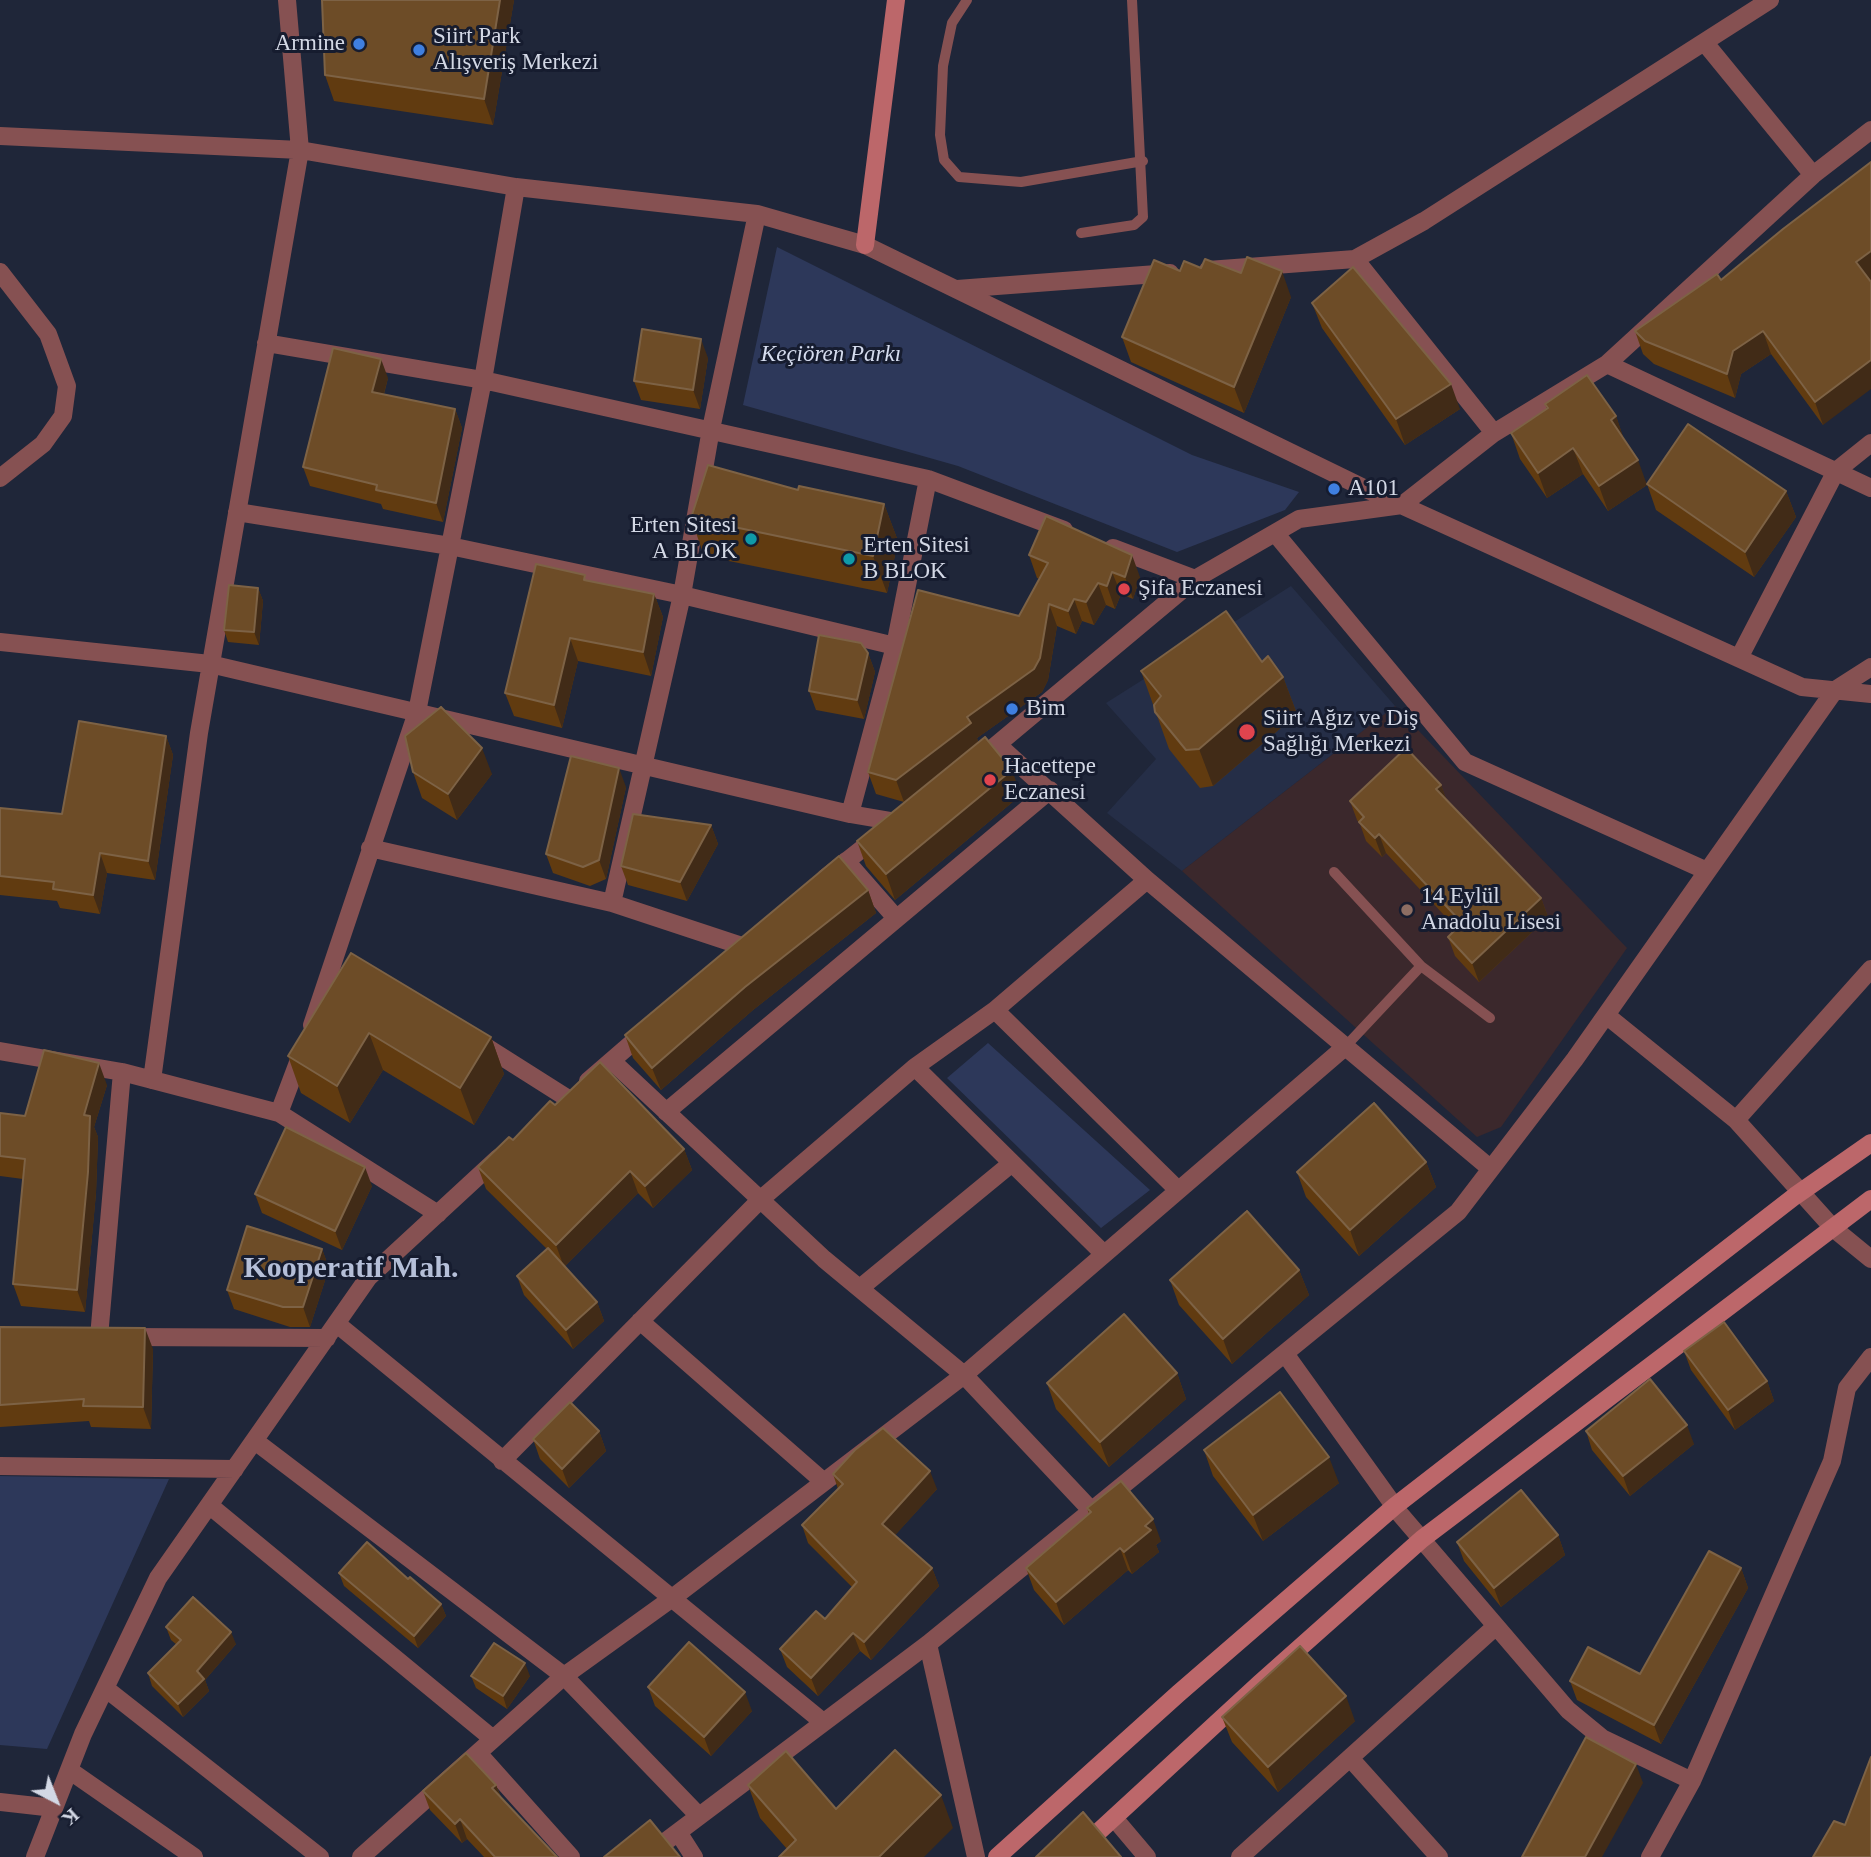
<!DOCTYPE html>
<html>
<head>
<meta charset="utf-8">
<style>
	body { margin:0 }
	#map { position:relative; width:1871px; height:1857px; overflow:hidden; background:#1f2639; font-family:Georgia,serif }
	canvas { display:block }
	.north { position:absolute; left:21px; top:1766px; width:70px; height:70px; -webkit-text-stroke:5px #161c2f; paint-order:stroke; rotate:138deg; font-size:19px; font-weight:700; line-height:28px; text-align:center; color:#d3d8e5 }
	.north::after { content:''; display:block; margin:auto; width:24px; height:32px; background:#d3d8e5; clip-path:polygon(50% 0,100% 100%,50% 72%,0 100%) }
</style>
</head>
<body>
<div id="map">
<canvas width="1871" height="1857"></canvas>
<div class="north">K</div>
</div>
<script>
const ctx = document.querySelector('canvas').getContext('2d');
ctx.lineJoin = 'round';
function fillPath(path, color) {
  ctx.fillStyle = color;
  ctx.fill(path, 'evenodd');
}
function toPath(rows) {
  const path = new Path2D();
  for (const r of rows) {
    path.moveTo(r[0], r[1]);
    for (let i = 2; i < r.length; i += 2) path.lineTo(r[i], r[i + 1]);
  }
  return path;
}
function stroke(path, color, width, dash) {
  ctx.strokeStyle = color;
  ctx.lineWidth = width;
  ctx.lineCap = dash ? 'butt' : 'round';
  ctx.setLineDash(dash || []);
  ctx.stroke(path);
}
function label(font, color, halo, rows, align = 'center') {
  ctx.font = font + ' Georgia,serif';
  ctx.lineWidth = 6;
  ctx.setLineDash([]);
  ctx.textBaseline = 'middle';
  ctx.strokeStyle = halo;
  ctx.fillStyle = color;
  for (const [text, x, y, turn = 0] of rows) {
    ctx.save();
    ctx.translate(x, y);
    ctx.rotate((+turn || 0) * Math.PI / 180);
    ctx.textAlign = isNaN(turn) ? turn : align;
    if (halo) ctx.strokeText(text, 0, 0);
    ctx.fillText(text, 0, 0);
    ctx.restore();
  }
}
fillPath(toPath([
	[1291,586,1395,706,1182,871,1107,813,1156,759,1106,703]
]), '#252e47');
fillPath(toPath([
	[1395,706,1627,948,1501,1127,1477,1137,1182,871]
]), '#3b282c');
fillPath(toPath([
	[777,247,1192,455,1299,492,1285,510,1177,552,958,466,743,405],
	[988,1043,1150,1190,1101,1228,947,1078],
	[0,1476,169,1479,47,1749,0,1745]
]), '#2d385a');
stroke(toPath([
	[967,0,952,23,943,66,940,135,944,160,959,177,1021,182,1143,161],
	[1081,233,1134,225,1143,217,1132,0],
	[1334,872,1421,966],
	[1345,1047,1421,966,1490,1018]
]), '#865152', 10);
stroke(toPath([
	[1705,43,1813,175],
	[0,136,300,150,516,187,757,214,865,245,1366,489,1802,687,1871,694],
	[1355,259,1494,433],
	[1208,270,1355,259,1424,221,1770,0],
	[0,272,48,334,67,386,63,416,43,444,0,478],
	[957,289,1170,273],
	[266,343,483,380,928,479,1064,530],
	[1607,364,1871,488],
	[237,512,450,546,682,595,895,646],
	[1275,533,1465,762,1707,871],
	[1113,548,1195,579],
	[0,642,210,664,850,814,897,822],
	[1739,658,1836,471,1871,443],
	[998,745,1147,880,1491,1169],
	[975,763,1195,579,1299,519,1402,505,1494,433,1607,364,1813,175,1871,130],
	[850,814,895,646,928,479],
	[370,848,612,903,742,946],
	[846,861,896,918],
	[825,878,877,837],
	[612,903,682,595,711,429,757,214],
	[995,1010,1178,1190],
	[1606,1015,1736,1120,1833,1228,1871,1259],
	[312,1025,417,712,483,380,516,187],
	[477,1041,567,1098],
	[0,1051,122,1072,279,1113,438,1214],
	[612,1061,824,1259,964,1375,1090,1509],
	[915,1067,1104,1254],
	[152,1080,199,733,300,150,287,0],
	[588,1081,647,1030],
	[666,1112,1050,790],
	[279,1113,302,1052],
	[1736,1120,1871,969],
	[860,1288,1012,1163],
	[640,1321,824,1482],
	[337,1324,823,1722],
	[99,1337,122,1072],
	[127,1337,327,1338],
	[1286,1355,1400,1514,1568,1710,1602,1738,1692,1781],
	[255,1441,564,1676,699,1816],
	[502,1461,761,1199,915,1067,995,1010,1147,880],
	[0,1466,235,1469],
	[209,1505,493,1739],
	[928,1644,976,1857],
	[105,1688,320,1857],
	[478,1753,571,1857],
	[1350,1758,1439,1857],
	[69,1770,194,1857],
	[0,1802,54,1808],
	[1114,1818,1147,1857],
	[678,1832,694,1857],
	[35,1857,83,1734,158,1578,368,1278,498,1158],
	[361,1857,564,1676,671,1599,964,1375,1345,1047],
	[645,1857,928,1644,1458,1212,1575,1059,1835,690,1871,667],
	[1240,1857,1495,1627],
	[1650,1857,1692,1781,1832,1461,1847,1388,1871,1357]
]), '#865152', 18);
stroke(toPath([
	[865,245,896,0],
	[997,1857,1179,1693,1395,1506,1795,1196,1871,1143],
	[1071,1857,1260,1683,1422,1539,1871,1199]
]), '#bc676a', 18);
fillPath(toPath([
	[322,0,514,0,493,125,334,101,325,75],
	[1201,268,1291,297,1244,413,1131,362,1122,337,1180,271],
	[1721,280,1870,281,1823,425,1771,354,1741,374,1735,398,1654,364,1643,354,1635,331],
	[1312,303,1460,409,1405,445,1322,328],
	[708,358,700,409,641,400,634,381],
	[388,378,384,394,455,409,462,428,443,522,383,509,381,504,310,486,303,467],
	[1545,404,1616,416,1624,440,1647,485,1608,511,1583,474,1547,498,1520,459,1511,433,1547,409],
	[1647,484,1786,491,1796,517,1754,577,1656,510],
	[884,504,898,541,887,593,704,556,691,518],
	[1029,555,1140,577,1133,599,1121,594,1115,609,1106,605,1094,625,1082,621,1076,634,1057,626,1048,680,1042,692,977,738,978,742,1021,795,895,900,866,866,857,841,904,802,876,794,868,772,1019,616,1040,579,1037,578],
	[587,581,654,594,663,617,651,676,578,661,562,728,514,716,505,693],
	[258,588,263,601,259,645,228,642,224,630],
	[868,653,875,672,864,719,816,710,809,691],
	[1262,662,1283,677,1297,714,1213,786,1200,788,1169,749,1141,671],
	[166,736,173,755,155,880,107,873,100,914,60,908,57,901,0,895,0,808,62,814],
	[413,772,492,774,457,820,422,798],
	[1441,785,1446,799,1541,898,1548,917,1479,982,1455,956,1448,937,1457,929,1386,853,1382,857,1366,841,1360,824,1357,820,1350,801],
	[626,787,606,879,590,886,553,873,546,854],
	[711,825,718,844,687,901,628,885,621,866],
	[868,890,876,913,753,1010,661,1090,633,1058,625,1035],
	[351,953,491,1037,504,1074,474,1125,383,1070,350,1123,301,1093,288,1056],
	[107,1085,94,1127,98,1137,96,1193,85,1312,21,1306,13,1284,23,1179,0,1176,0,1113,25,1116],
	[555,1105,684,1149,692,1170,653,1208,638,1193,565,1266,597,1302,604,1321,573,1349,524,1295,517,1276,547,1249,486,1189,478,1167],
	[1426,1162,1436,1187,1359,1256,1306,1197,1297,1172],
	[372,1186,342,1250,262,1213,255,1194],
	[322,1249,329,1268,310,1327,290,1327,234,1309,227,1290],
	[1299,1270,1309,1295,1232,1364,1179,1305,1170,1280],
	[0,1327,153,1349,151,1429,91,1427,89,1421,0,1427],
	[1684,1351,1767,1381,1774,1401,1735,1430,1691,1370],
	[1177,1373,1186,1399,1109,1467,1056,1409,1047,1383],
	[599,1431,606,1451,569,1488,540,1459,533,1439],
	[1586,1431,1694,1444,1630,1496,1592,1450],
	[1204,1450,1339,1483,1263,1541,1213,1476],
	[833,1474,937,1489,895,1535,932,1568,939,1586,871,1660,860,1651,818,1696,787,1667,780,1649,825,1619,852,1587,808,1543,802,1525,838,1489],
	[1087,1508,1161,1541,1156,1545,1159,1552,1132,1574,1128,1570,1064,1625,1034,1590,1026,1568,1089,1514],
	[1558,1535,1565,1555,1501,1607,1464,1561,1457,1542],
	[1741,1568,1748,1588,1661,1744,1577,1700,1570,1681,1640,1674],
	[339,1573,408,1579,441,1604,446,1616,418,1648,344,1586],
	[166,1627,236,1644,205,1680,209,1691,183,1717,152,1686,148,1673,177,1645,171,1640],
	[471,1676,530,1676,507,1709,476,1688],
	[648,1687,752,1711,711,1756,655,1706],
	[1222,1717,1355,1721,1278,1792,1232,1742],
	[496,1785,501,1797,557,1857,484,1857,467,1839,462,1843,430,1810,423,1791],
	[748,1785,836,1809,953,1828,787,1849,760,1818]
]), '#613b10');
fillPath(toPath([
	[500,0,514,0,493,125,484,99],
	[1871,251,1871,280,1865,285,1856,262],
	[1282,271,1291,297,1244,413,1234,387],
	[1763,331,1771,354,1741,374,1735,398,1727,374,1733,351],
	[701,339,708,358,700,409,693,390],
	[381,359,388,378,379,411,372,392],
	[1871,360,1871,389,1823,425,1815,402],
	[1451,384,1460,409,1405,445,1396,419],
	[455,409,462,428,443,522,436,503],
	[1616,416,1625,442,1611,420],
	[1573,448,1583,474,1547,498,1538,473],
	[1638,460,1647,485,1608,511,1599,486],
	[1786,491,1796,517,1754,577,1745,552],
	[884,504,898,541,887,593,873,556],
	[1132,555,1140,577,1133,599,1125,577],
	[1112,572,1121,594,1115,609,1107,586],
	[1098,583,1106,605,1094,625,1086,602],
	[258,588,263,601,259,645,254,632],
	[654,594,663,617,651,676,643,652],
	[1074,599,1082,621,1076,634,1068,611],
	[1049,604,1057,626,1048,680,1042,692,977,738,979,745,904,802,896,780,967,717],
	[570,638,578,661,562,728,554,705],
	[868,653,875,672,864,719,857,700],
	[1283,677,1297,714,1213,786,1199,749],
	[166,736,173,755,155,880,148,861],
	[482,748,492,774,457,820,448,794],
	[619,768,626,787,606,879,599,860],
	[1012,770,1021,795,895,900,886,874],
	[1441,785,1448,804,1436,789],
	[711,825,718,844,687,901,680,882],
	[1379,834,1386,853,1382,857,1375,838],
	[100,853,107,873,100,914,93,895],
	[868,890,876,913,753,1010,661,1090,652,1068,745,987],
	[1541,898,1548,917,1479,982,1472,963],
	[369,1033,383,1070,350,1123,337,1086],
	[491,1037,504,1074,474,1125,460,1088],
	[99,1063,107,1085,94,1127,98,1137,96,1193,85,1312,77,1290,84,1115],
	[684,1149,692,1170,653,1208,645,1186],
	[1426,1162,1436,1187,1359,1256,1350,1230],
	[365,1167,372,1186,342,1250,335,1231],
	[630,1171,638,1193,564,1267,556,1245],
	[322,1249,329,1268,310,1327,303,1307],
	[1299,1270,1309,1295,1232,1364,1223,1339],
	[597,1302,604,1321,573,1349,566,1330],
	[145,1328,153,1349,151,1429,143,1407],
	[1177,1373,1186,1399,1109,1467,1100,1442],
	[1767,1381,1774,1401,1735,1430,1728,1410],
	[1687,1425,1694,1444,1630,1496,1623,1476],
	[599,1431,606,1451,569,1488,562,1469],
	[1329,1457,1339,1483,1263,1541,1253,1515],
	[930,1471,937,1489,889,1542,882,1524],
	[1153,1519,1161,1541,1156,1545,1159,1552,1132,1574,1124,1552,1145,1526],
	[1558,1535,1565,1555,1501,1607,1494,1588],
	[1120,1548,1128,1570,1064,1625,1056,1602],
	[932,1568,939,1586,871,1660,864,1642],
	[1741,1568,1748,1588,1661,1744,1654,1725],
	[441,1604,446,1616,418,1648,414,1636],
	[231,1632,236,1644,205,1680,209,1691,183,1717,178,1704,197,1671],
	[853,1633,860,1651,818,1696,811,1678],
	[525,1663,530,1676,507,1709,503,1696],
	[745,1692,752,1711,711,1756,704,1737],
	[1346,1696,1355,1721,1278,1792,1268,1767],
	[1636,1764,1643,1783,1602,1857,1585,1857],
	[496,1785,503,1804,492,1788],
	[941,1795,953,1828,924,1857,879,1857],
	[460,1819,467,1839,462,1843,455,1824]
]), '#412b17');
const building = toPath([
	[322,0,500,0,484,99,325,75,322,0],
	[1871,162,1871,251,1856,262,1871,282,1871,360,1815,402,1763,331,1733,351,1727,374,1645,341,1635,331,1717,274,1721,280,1783,229,1871,162],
	[1247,257,1282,271,1234,387,1122,337,1154,260,1180,271,1184,261,1201,268,1205,259,1241,273,1247,257],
	[1353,267,1451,384,1396,419,1312,303,1353,267],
	[642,329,701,339,693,390,634,381,642,329],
	[333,348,381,359,372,392,455,409,436,503,376,490,377,485,303,467,333,348],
	[1587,375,1616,416,1611,420,1638,460,1599,486,1573,448,1538,473,1511,433,1548,408,1545,404,1587,375],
	[1688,424,1786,491,1745,552,1647,484,1688,424],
	[708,465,798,490,799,486,884,504,873,556,691,518,708,465],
	[1046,516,1132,555,1125,577,1112,572,1107,586,1098,583,1086,602,1074,599,1068,611,1049,604,1040,658,1034,669,967,717,971,723,896,780,868,772,918,590,1019,616,1048,563,1029,555,1046,516],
	[536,564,585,575,584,580,654,594,643,652,570,638,554,705,505,693,536,564],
	[229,585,258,588,254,632,224,630,229,585],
	[1226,611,1262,662,1268,656,1283,677,1199,749,1186,750,1155,712,1154,705,1161,696,1141,671,1226,611],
	[819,635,861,643,868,653,857,700,809,691,819,635],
	[441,707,482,748,448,794,413,772,405,736,441,707],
	[79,721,166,736,148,861,100,853,93,895,53,889,54,882,0,876,0,808,62,814,79,721],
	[985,737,1012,770,886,874,857,841,985,737],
	[1406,748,1441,785,1436,789,1541,898,1472,963,1448,937,1462,923,1379,834,1375,838,1359,822,1364,817,1350,801,1406,748],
	[571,756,619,768,599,860,583,867,546,854,571,756],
	[633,814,711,825,680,882,621,866,633,814],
	[839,856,868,890,745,987,652,1068,625,1035,839,856],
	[351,953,491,1037,460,1088,369,1033,337,1086,288,1056,351,953],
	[44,1050,99,1063,84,1115,90,1116,88,1172,77,1290,13,1284,25,1159,0,1156,0,1113,25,1116,44,1050],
	[600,1062,684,1149,645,1186,630,1171,556,1245,478,1167,509,1137,513,1140,550,1101,555,1105,600,1062],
	[1374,1103,1426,1162,1350,1230,1297,1172,1374,1103],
	[286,1127,365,1167,335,1231,255,1194,286,1127],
	[1247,1211,1299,1270,1223,1339,1170,1280,1247,1211],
	[247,1226,322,1249,303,1307,283,1307,227,1290,247,1226],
	[548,1248,597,1302,566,1330,517,1276,548,1248],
	[1124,1314,1177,1373,1100,1442,1047,1383,1124,1314],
	[1724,1322,1767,1381,1728,1410,1684,1351,1724,1322],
	[0,1327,145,1328,143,1407,83,1406,84,1399,0,1405,0,1327],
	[1650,1379,1687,1425,1623,1476,1586,1431,1650,1379],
	[1280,1392,1329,1457,1253,1515,1204,1450,1280,1392],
	[570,1402,599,1431,562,1469,533,1439,570,1402],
	[883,1428,930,1471,882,1524,932,1568,864,1642,853,1633,811,1678,780,1649,816,1611,825,1619,857,1582,802,1525,843,1484,833,1474,855,1450,883,1428],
	[1121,1481,1153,1519,1145,1526,1151,1530,1124,1552,1120,1548,1056,1602,1026,1568,1091,1512,1087,1508,1121,1481],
	[1521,1490,1558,1535,1494,1588,1457,1542,1521,1490],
	[367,1542,408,1579,410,1577,441,1604,414,1636,339,1573,367,1542],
	[1709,1551,1741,1568,1654,1725,1570,1681,1588,1647,1640,1674,1709,1551],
	[193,1597,231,1632,197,1671,204,1679,178,1704,148,1673,181,1640,166,1627,193,1597],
	[689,1642,745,1692,704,1737,648,1687,689,1642],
	[494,1643,525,1663,503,1696,471,1676,494,1643],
	[1300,1646,1346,1696,1268,1767,1222,1717,1300,1646],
	[1586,1737,1636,1764,1585,1857,1522,1857,1586,1737],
	[895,1750,941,1795,879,1857,779,1857,796,1840,748,1785,786,1751,836,1809,895,1750],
	[466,1753,496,1785,492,1788,557,1857,495,1857,460,1819,455,1824,423,1791,466,1753],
	[1871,1757,1871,1857,1813,1857,1834,1821,1845,1825,1871,1757],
	[1083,1812,1121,1857,1036,1857,1083,1812],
	[650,1820,680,1857,604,1857,650,1820]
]);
fillPath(building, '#6d4c27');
stroke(building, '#7d6245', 2);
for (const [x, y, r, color] of [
	[359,44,7,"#3f7fe0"],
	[419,50,7,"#3f7fe0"],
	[1334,489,7,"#3f7fe0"],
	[751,539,7,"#0f9aa8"],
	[849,559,7,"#0f9aa8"],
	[1124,589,7,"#e0444e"],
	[1012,709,7,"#3f7fe0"],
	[1247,732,9,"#e0444e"],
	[990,780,7,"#e0444e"],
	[1407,910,7,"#8d6e63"]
]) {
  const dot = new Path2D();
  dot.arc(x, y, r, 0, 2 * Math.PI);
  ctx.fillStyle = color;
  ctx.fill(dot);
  stroke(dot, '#161c2f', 2.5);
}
label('23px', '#d3d8e5', '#161c2f', [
	["Siirt Park",433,37],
	["Alışveriş Merkezi",433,63],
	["Armine",345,44,"right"],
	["A101",1348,489],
	["Erten Sitesi",737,526,"right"],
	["A BLOK",737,552,"right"],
	["Erten Sitesi",863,546],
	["B BLOK",863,572],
	["Şifa Eczanesi",1138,589],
	["Bim",1026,709],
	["Siirt Ağız ve Diş",1263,719],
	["Sağlığı Merkezi",1263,745],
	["Hacettepe",1004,767],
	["Eczanesi",1004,793],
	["14 Eylül",1421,897],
	["Anadolu Lisesi",1421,923]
], 'left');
label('italic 23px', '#d5dcee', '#161c2f', [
	["Keçiören Parkı",831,355]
]);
label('bold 30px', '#b5bfd8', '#161c2f', [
	["Kooperatif Mah.",351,1269]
]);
</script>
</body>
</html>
